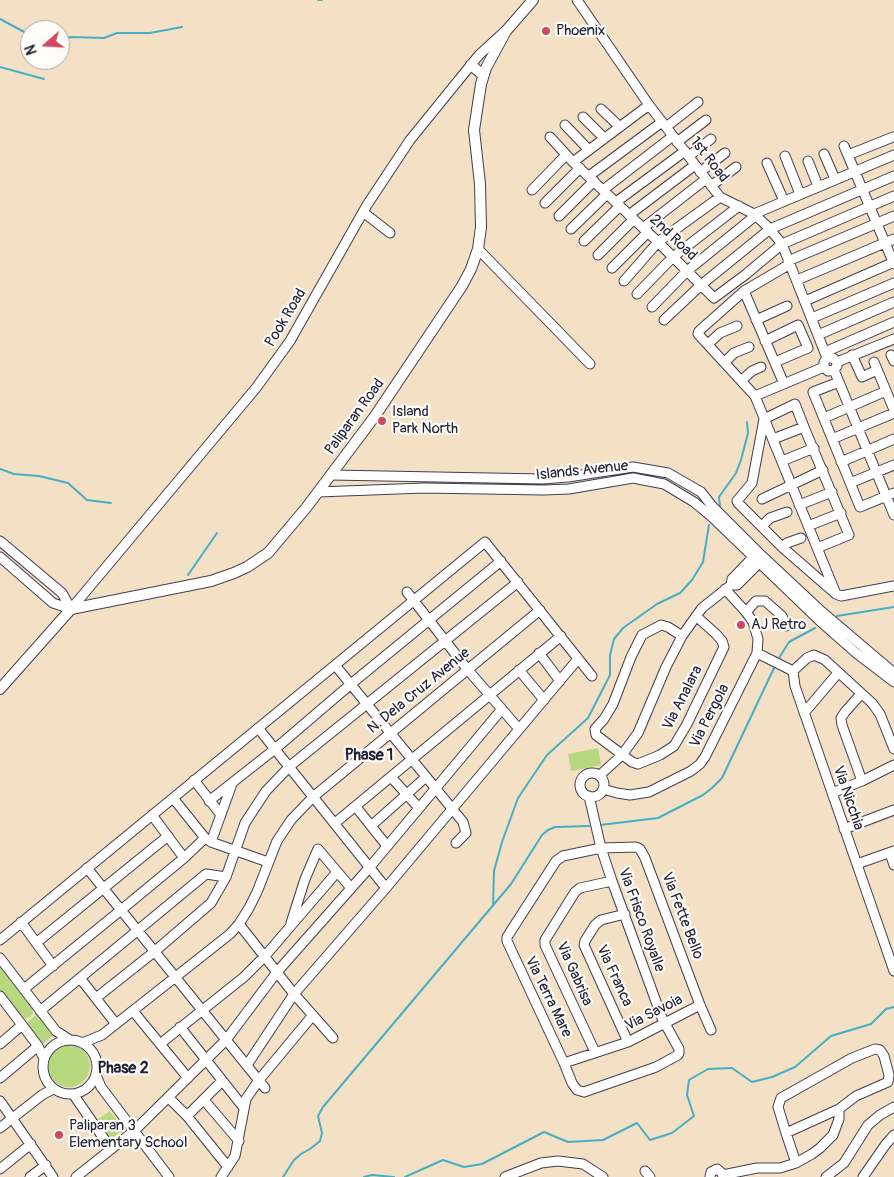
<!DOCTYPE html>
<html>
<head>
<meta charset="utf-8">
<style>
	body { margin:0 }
	#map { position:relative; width:894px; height:1177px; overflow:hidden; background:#f3e0c5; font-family:Pangolin,sans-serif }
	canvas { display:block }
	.north { position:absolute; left:20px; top:20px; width:50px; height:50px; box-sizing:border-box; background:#fdfcf7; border:1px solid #a5a5ac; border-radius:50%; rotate:251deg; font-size:14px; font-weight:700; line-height:20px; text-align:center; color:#22223b }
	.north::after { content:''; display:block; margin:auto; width:18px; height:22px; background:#d1495b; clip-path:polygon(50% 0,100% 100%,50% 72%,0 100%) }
</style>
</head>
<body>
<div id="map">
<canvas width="894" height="1177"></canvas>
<div class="north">N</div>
</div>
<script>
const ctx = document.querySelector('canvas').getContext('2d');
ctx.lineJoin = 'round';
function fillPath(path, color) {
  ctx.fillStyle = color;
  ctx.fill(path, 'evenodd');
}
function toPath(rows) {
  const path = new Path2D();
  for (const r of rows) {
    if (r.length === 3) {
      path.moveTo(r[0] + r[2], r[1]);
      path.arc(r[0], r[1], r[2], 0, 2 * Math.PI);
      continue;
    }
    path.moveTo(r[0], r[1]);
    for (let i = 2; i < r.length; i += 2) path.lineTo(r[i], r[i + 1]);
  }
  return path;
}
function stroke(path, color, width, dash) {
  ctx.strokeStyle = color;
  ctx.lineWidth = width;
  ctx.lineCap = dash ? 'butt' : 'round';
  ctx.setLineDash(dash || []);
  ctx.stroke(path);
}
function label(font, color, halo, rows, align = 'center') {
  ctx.font = font + ' Pangolin,sans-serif';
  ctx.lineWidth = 4.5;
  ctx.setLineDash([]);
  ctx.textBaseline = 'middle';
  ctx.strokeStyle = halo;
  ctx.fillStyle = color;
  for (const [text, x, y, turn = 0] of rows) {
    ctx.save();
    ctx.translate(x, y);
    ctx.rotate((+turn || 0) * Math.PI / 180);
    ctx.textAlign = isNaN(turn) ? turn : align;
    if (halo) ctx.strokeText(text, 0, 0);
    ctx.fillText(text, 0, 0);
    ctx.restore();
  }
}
fillPath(toPath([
	[598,748,601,765,571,771,568,754],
	[0,964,32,1006,33,1013,30,1017,24,1019,19,1016,0,991],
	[37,1014,54,1035,41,1045,25,1024],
	[69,1066,21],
	[110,1111,123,1130,111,1139,97,1120]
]), '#b8d880');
stroke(toPath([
	[318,0,322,0],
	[0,19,30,35],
	[60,41,71,37,104,38,117,33,150,33,182,27],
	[0,67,44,79],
	[0,469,14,474,39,476,68,483,87,500,111,503],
	[720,506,719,497,736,473,741,460,748,433,747,422],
	[188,575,217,533],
	[837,616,894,607],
	[779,658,789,642,815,628],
	[600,825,658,818,703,795,712,788,722,778,774,668],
	[493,906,494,871,502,842,518,798,547,755,588,718,610,675,610,655,614,639,623,628,657,604,680,593,692,580,703,562,709,525],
	[283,1177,294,1160,301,1154,310,1149,320,1141,322,1133,318,1116,323,1107,511,884,542,835,548,830,555,827,589,826],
	[364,1177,372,1175,394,1177],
	[405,1177,443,1160,464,1167,482,1164,544,1132,568,1142,603,1140,637,1123,650,1140,672,1133,694,1116,687,1095,689,1080,708,1069,732,1068,752,1082,772,1077,795,1067,831,1036,871,1024,886,1009,894,1007]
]), '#46afc5', 2);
const minor = toPath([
	[577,0,649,105,720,197,754,214,768,227,782,244,827,358],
	[601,109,620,127],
	[583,117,604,138],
	[565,125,589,150],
	[666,127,698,102],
	[550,137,573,162,658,242,714,298,745,275,782,244,894,196],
	[677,142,706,120],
	[844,146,894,264],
	[824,154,835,179],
	[848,155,893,137],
	[689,156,711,139],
	[785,156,800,194],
	[808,161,818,186],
	[573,162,649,105],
	[767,163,784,201],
	[700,172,725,153],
	[589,176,662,122],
	[711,186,736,167],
	[532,190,566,155],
	[603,190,673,136],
	[616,202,685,151],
	[545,203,580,168],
	[363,212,390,233],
	[754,214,894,155],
	[629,215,695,165],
	[559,216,594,181],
	[643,228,706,179],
	[571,229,607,194],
	[584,241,620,206],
	[478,249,590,364],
	[598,255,634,219],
	[788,261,894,216],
	[790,264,744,291,699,331,698,334,755,396,836,594],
	[612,268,648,232],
	[797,280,894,239],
	[624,281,658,242,720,197],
	[744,291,784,384],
	[637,294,673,257,739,206],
	[805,301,894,262],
	[652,307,687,271,755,216],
	[812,318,894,283],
	[664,320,701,285,770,229,894,176],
	[756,320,787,306],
	[818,335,894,302],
	[765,341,798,325,808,348,775,362],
	[708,344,720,333,737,326],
	[825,352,894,322],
	[852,355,862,377,877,370],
	[891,355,894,361],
	[725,362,734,353,749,347],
	[837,362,894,339],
	[874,362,894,410],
	[834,370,828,371,824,367,824,362,827,358,833,358,837,362,837,366,834,370,894,515],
	[742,380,752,371,761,367],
	[839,382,813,392,860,507,894,493],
	[755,396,824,367],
	[824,418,886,391],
	[804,427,849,535,817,548],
	[773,439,804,427,795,404,764,419,752,483,737,501,738,503,782,547,836,594,841,596,894,586],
	[832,439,894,413],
	[782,461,814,448],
	[841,462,894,439],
	[331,475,543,479,568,477,633,467,668,473,701,492,712,506,758,552,821,611,894,673],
	[850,483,894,465],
	[318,492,424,488,544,490,569,489,633,478,664,484,694,502,712,517,822,623,856,653,894,682],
	[762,499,823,470],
	[799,505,832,492],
	[762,526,770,518,787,512],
	[808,526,841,513],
	[0,541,62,593,71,609],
	[782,547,787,543,801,538],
	[0,557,53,603,71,609],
	[731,585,732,579,757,553],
	[407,592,468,670,519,729],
	[71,609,256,388,290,341,367,205,410,140,479,55,504,32],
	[746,612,756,601,765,601,782,616,786,626],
	[682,636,668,627,661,625,642,635,631,657,613,704,604,719,595,729,596,735,632,762,638,764,660,755,674,746,687,724,724,647,722,641,716,634,696,616],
	[539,653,560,681],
	[757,653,793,671],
	[335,665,463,822,466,833,456,843],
	[519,670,544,700],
	[793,671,795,686,894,971],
	[793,671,807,658,814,655,825,660,872,703,880,714,894,749],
	[861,694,845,712,841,718,842,725,862,781],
	[804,713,838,673],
	[258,728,386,888],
	[592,785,12],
	[600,775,622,755,638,733,666,667,682,636,702,608,731,585,737,585,762,560],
	[391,777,419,808],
	[194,780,221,815],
	[603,789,617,793,630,795,649,792,691,771,700,764,705,757,757,653,758,639,753,622,746,612,725,589],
	[832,793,862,781,894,765],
	[589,796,601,848,612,881,662,1018,679,1049,679,1053,678,1055,656,1067,584,1092,577,1090,572,1083,564,1063,507,941,507,937,556,861,563,856,601,848,636,847,640,849,645,858,700,1005,711,1030],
	[173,798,205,838],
	[209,801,275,749,351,684,501,561],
	[356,807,387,846],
	[152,815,184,858],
	[335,823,561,636],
	[371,826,426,777],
	[844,829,894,810],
	[211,842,232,784],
	[890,853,894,865],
	[857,864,894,851],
	[87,868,265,1088],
	[625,914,601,920,595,925,585,941,584,945,628,1042],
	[21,922,53,966],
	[291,923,305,879,318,849,351,888],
	[239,924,294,994,333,1038],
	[0,940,485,542,592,676],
	[36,943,168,836],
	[0,958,56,1031,70,1040],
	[80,978,116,1024],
	[24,989,121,910,184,858,205,838,211,842,268,862],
	[0,996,38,1046,44,1059],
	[96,998,154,952,211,903,226,877,245,823,266,791,290,766,518,582],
	[40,1011,206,874,226,877],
	[133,1011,188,1078],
	[180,1027,244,1108],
	[70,1067,27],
	[82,1043,102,1035,230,934,239,924,249,908,257,892,277,841,291,820,313,797,540,610],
	[0,1044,22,1025],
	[160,1044,244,977,265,956,337,872],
	[595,1052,545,945,545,940,575,892,580,888,612,881],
	[564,1063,628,1042,700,1005],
	[247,1065,294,994,386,888,578,659],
	[96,1075,101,1087,169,1177],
	[0,1078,38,1046],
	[73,1094,111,1149],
	[168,1097,187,1116,228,1167],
	[204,1100,239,1141],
	[0,1101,53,1177],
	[187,1116,222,1081],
	[0,1128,42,1095,53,1089],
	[786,1133,839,1109,856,1096,888,1082,889,1075,884,1056,880,1050,875,1049,852,1058,781,1098,778,1107,786,1133,796,1163],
	[0,1169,31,1144],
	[645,1171,650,1177],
	[723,1175,757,1168,780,1168,796,1163,812,1154,820,1148,833,1135,839,1119,839,1109],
	[30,1177,46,1165],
	[76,1177,134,1131,226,1040,277,972,369,868,502,709],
	[221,1177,235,1156,246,1099,259,1080,313,1015],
	[505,1177,541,1163,558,1161,583,1164,603,1177],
	[710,1177,711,1172,717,1169,722,1173,723,1177],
	[826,1177,844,1163,868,1125,880,1115,894,1107],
	[863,1177,886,1144,894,1135]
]);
const major = toPath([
	[471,65,483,75],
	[0,689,71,609,211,581,234,573,247,567,268,553,306,508,375,416,462,286,471,269,478,249,481,227,480,184,474,130,481,84,486,68,506,31,533,0]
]);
stroke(minor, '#413e50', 11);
stroke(major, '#413e50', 12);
stroke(minor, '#fff', 9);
stroke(major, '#fff', 10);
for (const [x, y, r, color] of [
	[546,31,5,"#d1495b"],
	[382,421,5,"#d1495b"],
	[741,625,5,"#d1495b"],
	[59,1135,5,"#d1495b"]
]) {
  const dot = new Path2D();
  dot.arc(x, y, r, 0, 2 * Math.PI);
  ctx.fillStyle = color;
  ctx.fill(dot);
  stroke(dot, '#fdfcf7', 2);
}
label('15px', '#22223b', '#fdfcf7', [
	["Phoenix",556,31],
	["Island",392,412],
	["Park North",392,429],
	["AJ Retro",751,625],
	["Paliparan 3",69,1126],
	["Elementary School",69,1143]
], 'left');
label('15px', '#22223b', '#fdfcf7', [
	["1st Road",709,160,52],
	["2nd Road",673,238,44],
	["Pook Road",286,318,-59],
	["Paliparan Road",355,417,-54],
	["Islands Avenue",582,471,-6],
	["N. Dela Cruz Avenue",419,691,-39],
	["Via Analara",683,698,-63],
	["Via Pergola",710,716,-63],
	["Via Nicchia",848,798,71],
	["Via Fette Bello",682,916,69],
	["Via Frisco Royalle",641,920,70],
	["Via Gabrisa",574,974,66],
	["Via Franca",614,976,65],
	["Via Terra Mare",548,997,64],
	["Via Savoia",654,1013,-27]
]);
label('bold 16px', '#22223b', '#fdfcf7', [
	["Phase 1",369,756],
	["Phase 2",123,1069]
]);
</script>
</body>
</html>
